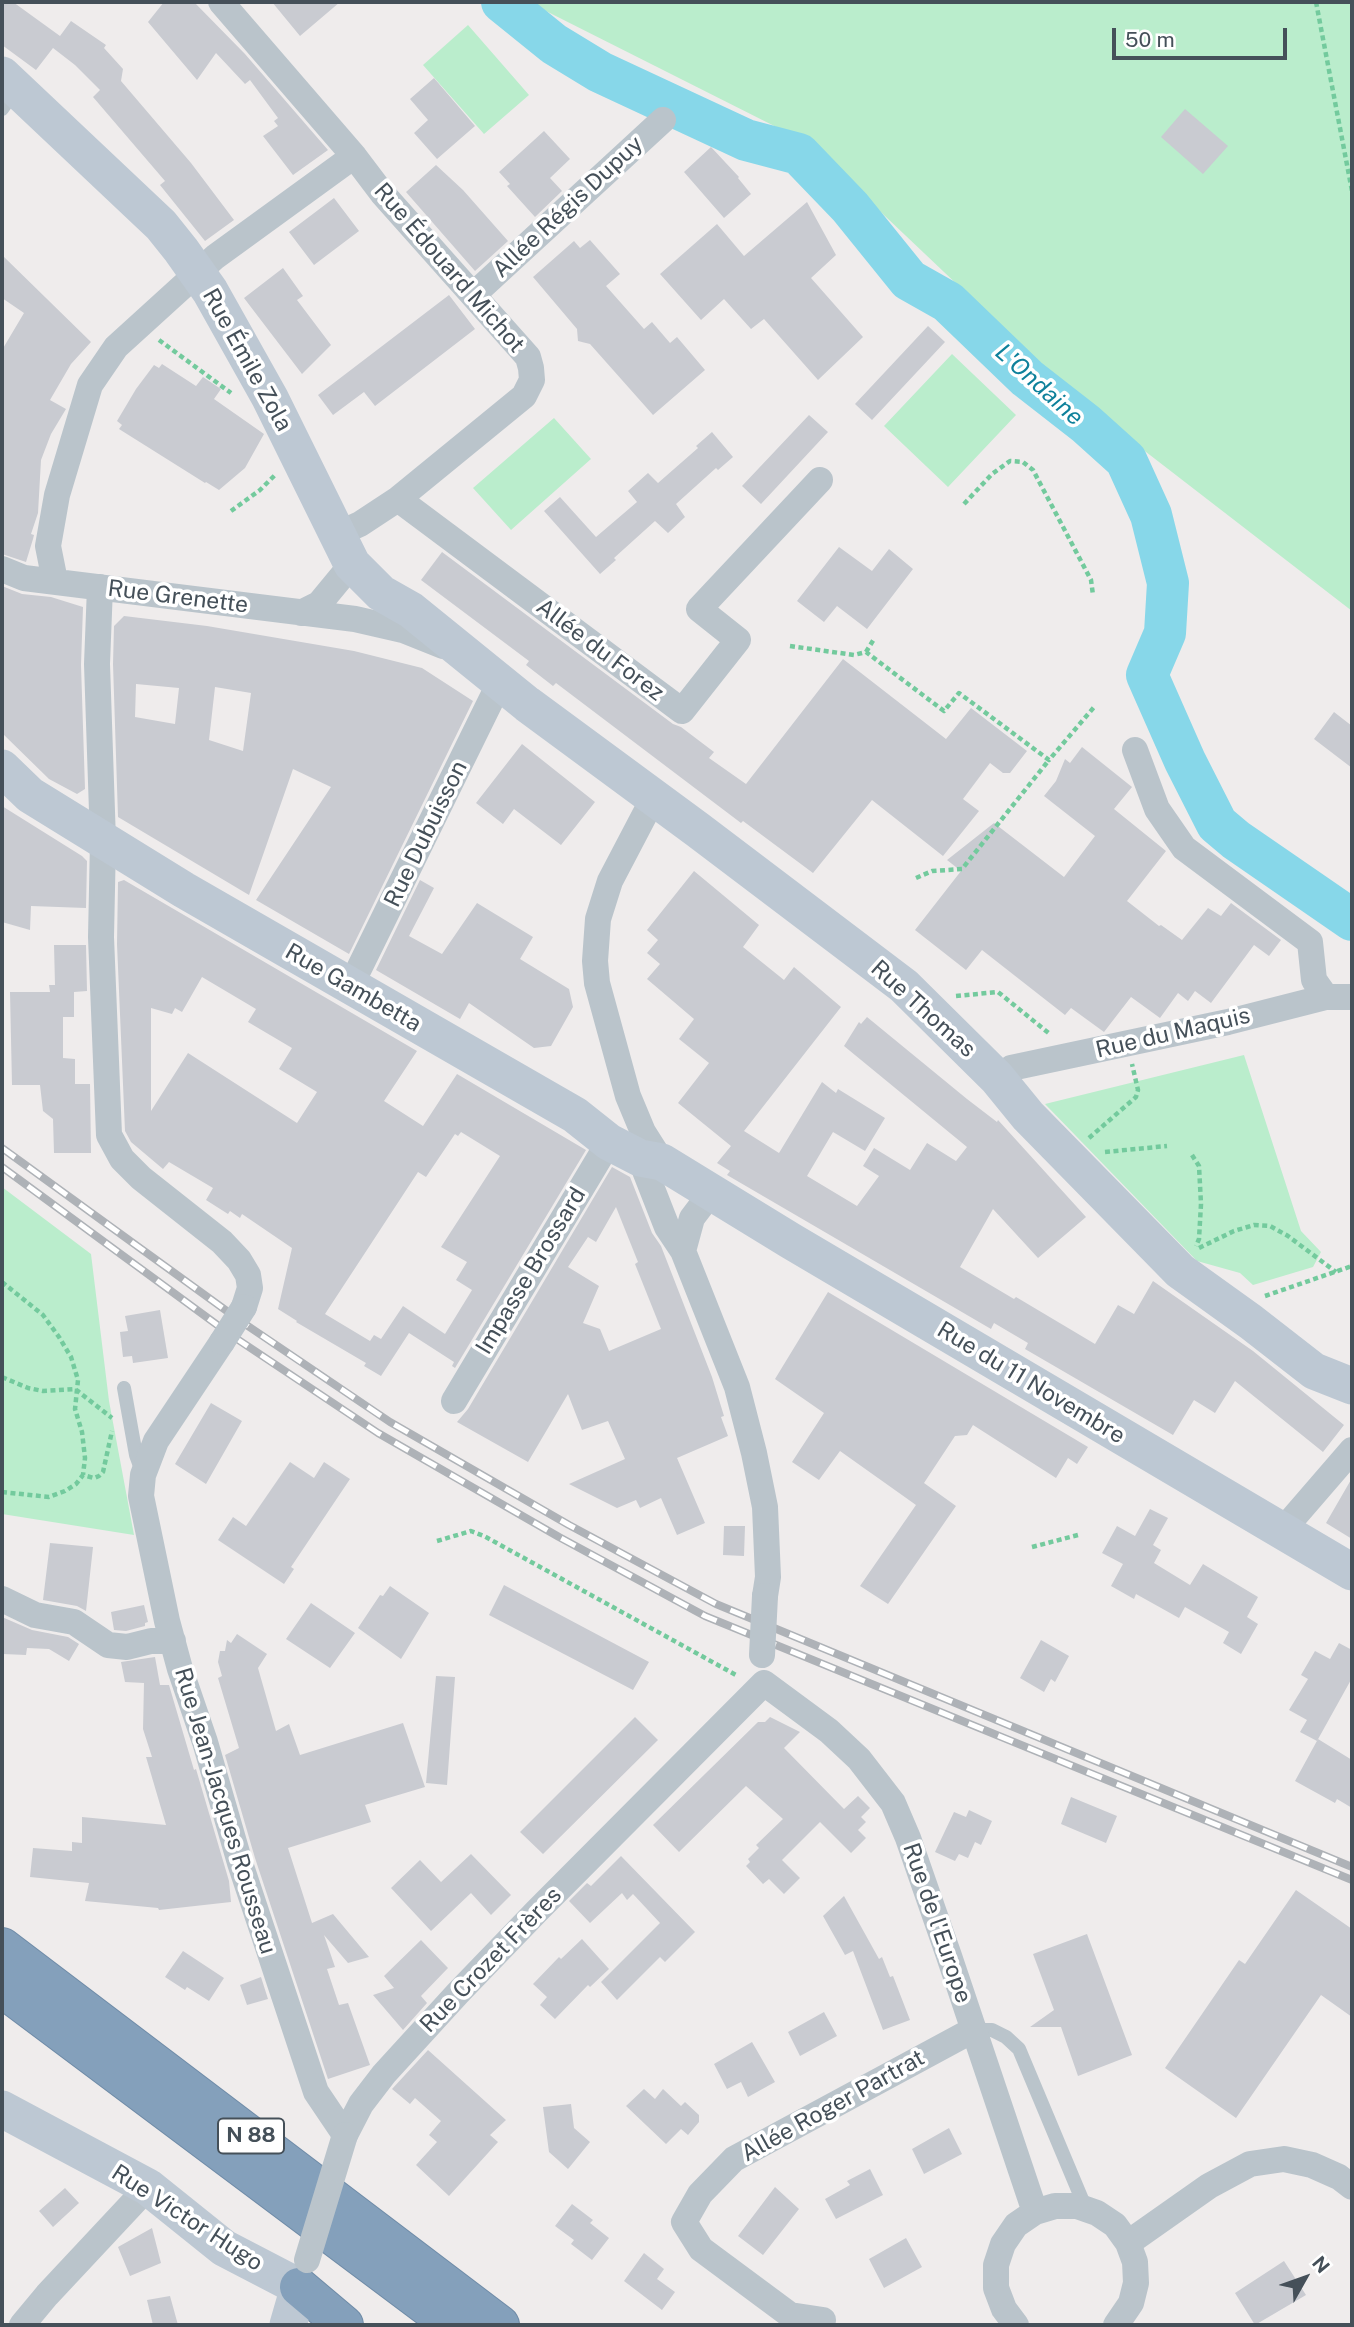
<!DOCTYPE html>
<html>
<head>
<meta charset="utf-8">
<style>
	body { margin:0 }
	#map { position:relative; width:1354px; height:2327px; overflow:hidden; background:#efecec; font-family:"Public Sans",sans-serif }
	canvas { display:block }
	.frame { position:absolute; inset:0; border:4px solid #455059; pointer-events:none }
	.north { position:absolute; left:1270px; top:2243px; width:70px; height:70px; -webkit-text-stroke:5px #fff; paint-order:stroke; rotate:50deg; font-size:19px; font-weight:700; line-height:28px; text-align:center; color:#455059 }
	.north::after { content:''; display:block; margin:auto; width:24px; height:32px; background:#455059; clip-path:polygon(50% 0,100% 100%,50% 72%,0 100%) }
	.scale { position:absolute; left:1112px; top:28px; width:175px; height:32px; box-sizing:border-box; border:4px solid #455059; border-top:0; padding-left:9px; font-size:21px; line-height:24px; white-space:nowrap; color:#455059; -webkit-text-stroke:5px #fff; paint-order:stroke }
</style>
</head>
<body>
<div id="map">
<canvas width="1354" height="2327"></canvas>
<div class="frame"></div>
<div class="north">N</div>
<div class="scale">50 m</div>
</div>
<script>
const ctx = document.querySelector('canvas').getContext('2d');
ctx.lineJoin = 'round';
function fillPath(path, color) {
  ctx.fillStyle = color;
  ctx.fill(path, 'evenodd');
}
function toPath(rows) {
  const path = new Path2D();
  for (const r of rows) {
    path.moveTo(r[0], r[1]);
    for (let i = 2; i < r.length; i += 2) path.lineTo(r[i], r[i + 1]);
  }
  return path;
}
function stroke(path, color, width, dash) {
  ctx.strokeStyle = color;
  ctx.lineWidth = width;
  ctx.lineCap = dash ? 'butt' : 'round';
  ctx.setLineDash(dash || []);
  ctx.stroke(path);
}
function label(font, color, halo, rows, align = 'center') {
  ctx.font = font + ' "Public Sans",sans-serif';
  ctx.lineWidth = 7;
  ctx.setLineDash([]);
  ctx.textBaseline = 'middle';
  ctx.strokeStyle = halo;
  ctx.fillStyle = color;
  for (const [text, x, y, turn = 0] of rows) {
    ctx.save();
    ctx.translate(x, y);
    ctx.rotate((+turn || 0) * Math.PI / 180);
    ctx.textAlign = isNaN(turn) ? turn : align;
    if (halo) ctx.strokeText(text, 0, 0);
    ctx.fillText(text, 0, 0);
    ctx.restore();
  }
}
fillPath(toPath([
	[528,2,1352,2,1352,611,1080,401,808,143],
	[468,25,529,95,484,134,423,65],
	[952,354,1016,415,948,487,884,426],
	[554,418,591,459,511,530,473,488],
	[1244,1055,1301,1231,1321,1252,1313,1267,1253,1285,1240,1273,1197,1261,1045,1104],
	[2,1187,91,1254,109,1401,134,1535,2,1514]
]), '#baedcc');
stroke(toPath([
	[502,2,554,44,600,72,746,140,799,154,850,207,909,280,948,302,1027,378,1086,424,1126,460,1151,515,1168,583,1165,633,1147,675,1185,761,1217,824,1236,840,1352,920]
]), '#87d7e9', 42);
fillPath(toPath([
	[2,2,13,2,60,36,71,21,106,45,104,48,123,69,121,81,191,163,234,220,205,241,160,185,165,181,93,97,100,90,75,65,53,48,36,70,2,45],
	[164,2,194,2,245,54,328,150,293,175,263,136,278,126,274,121,278,118,250,80,245,84,216,53,197,80,148,22],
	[272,2,340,2,300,36],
	[434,78,475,126,437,159,414,133,428,120,410,99],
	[1185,109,1228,146,1203,174,1161,137],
	[544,131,570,159,550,178,562,191,535,217,507,186,510,184,499,172],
	[711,147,739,177,738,178,751,194,724,218,684,172],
	[436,165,463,190,508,241,475,271,406,192],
	[334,198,359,231,314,265,289,232],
	[807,202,836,255,811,278,863,337,818,380,764,319,751,329,724,299,701,320,660,274,717,224,744,256],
	[590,240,620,274,606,286,644,329,652,322,670,343,677,337,705,370,653,415,590,344,578,341,577,329,533,277,574,241,580,248],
	[2,255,91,342,71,364,50,400,66,409,51,434,41,460,38,513,31,534,34,535,33,539,26,562,2,554,2,350,24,313,2,298],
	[283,268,303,296,297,300,331,345,302,374,244,298],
	[449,295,475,329,375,406,364,392,333,415,318,395],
	[928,326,945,342,872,420,855,404],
	[162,364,196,386,203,377,221,389,214,399,264,434,245,468,219,490,206,482,205,483,119,429,122,425,117,421,136,389,154,365,159,368],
	[809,415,828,432,761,504,742,486],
	[712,432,733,457,718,470,716,468,676,504,685,517,668,533,655,521,614,558,616,560,600,574,544,511,560,497,596,537,637,502,628,491,648,473,658,483,698,448,696,446],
	[839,547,872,571,889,549,913,569,867,629,837,606,824,622,797,601],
	[442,552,673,724,681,727,714,752,709,758,746,784,843,659,946,739,971,708,1027,751,1010,773,1003,773,990,763,963,799,979,811,943,856,872,800,813,873,743,821,741,823,556,683,553,686,526,665,529,661,421,580],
	[2,586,22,594,51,597,83,607,81,665,85,789,77,794,49,779,2,733],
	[124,616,207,626,354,651,422,668,473,701,349,954,256,900,331,787,293,769,249,895,118,817,113,664,114,626],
	[136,684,179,688,175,724,135,717],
	[215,687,251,693,243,751,209,740],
	[1334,712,1352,726,1352,768,1314,739],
	[522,744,595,802,561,845,514,809,503,824,476,803],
	[1082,747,1132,787,1114,809,1166,851,1127,901,1159,926,1161,925,1182,940,1208,908,1221,916,1231,903,1281,940,1269,956,1254,945,1211,1003,1195,991,1188,1001,1178,993,1160,1018,1131,997,1104,1032,1071,1008,1065,1015,982,950,966,970,915,930,961,871,947,860,994,823,1064,877,1095,836,1044,796,1056,781,1065,759,1070,763],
	[2,806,82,856,87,861,86,908,31,906,30,930,2,922],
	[694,871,759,925,743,947,784,980,794,967,841,1007,744,1131,779,1153,822,1082,836,1093,838,1089,885,1118,865,1151,833,1132,807,1176,857,1206,879,1176,863,1166,874,1148,910,1170,927,1143,956,1161,967,1147,844,1046,859,1022,861,1024,867,1017,967,1099,997,1122,998,1120,1086,1217,1038,1258,993,1209,960,1267,1014,1299,1016,1297,1095,1344,1118,1305,1134,1314,1153,1281,1253,1351,1344,1425,1323,1452,1235,1381,1215,1413,1194,1400,1173,1435,1025,1349,1028,1343,994,1323,991,1329,727,1175,730,1171,717,1163,731,1146,678,1103,709,1063,679,1039,694,1019,647,979,660,964,647,953,658,940,647,930],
	[124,880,417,1051,384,1101,423,1126,457,1074,586,1150,455,1368,452,1366,454,1362,409,1333,381,1376,364,1366,366,1363,296,1322,297,1321,278,1309,292,1248,242,1214,240,1218,230,1211,228,1214,206,1200,213,1188,169,1162,163,1169,131,1142,125,1131,117,944,118,882],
	[202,977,256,1009,248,1022,292,1048,279,1069,317,1092,297,1123,188,1053,151,1111,151,1008,172,1014,175,1008,182,1012],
	[461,1132,500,1156,441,1247,467,1262,456,1280,472,1290,445,1334,403,1306,381,1339,374,1335,370,1341,325,1314,418,1172,426,1177,455,1134,458,1136],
	[420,880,434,888,409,936,442,954,477,903,533,937,520,959,569,989,573,1007,551,1046,534,1048,469,1003,460,1019,376,970],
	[54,945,86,945,87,991,74,992,74,1017,63,1017,63,1058,75,1059,75,1084,90,1084,91,1153,54,1153,53,1119,43,1111,40,1085,12,1085,10,992,50,992,49,985,55,985],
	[612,1167,630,1177,652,1233,661,1246,712,1377,724,1416,721,1417,728,1436,677,1458,705,1523,677,1535,661,1498,640,1508,636,1500,617,1508,569,1484,625,1459,608,1421,582,1430,568,1394,528,1462,457,1422,468,1409],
	[616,1207,638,1262,635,1264,661,1329,609,1351,600,1329,583,1323,599,1286,568,1267,588,1237,596,1242],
	[828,1292,1088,1447,1077,1464,1068,1458,1056,1478,973,1425,967,1435,955,1436,924,1483,956,1506,888,1604,860,1586,916,1505,840,1451,819,1480,792,1462,824,1413,775,1379],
	[160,1310,168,1358,133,1363,132,1356,123,1357,120,1332,128,1331,125,1316],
	[211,1403,242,1421,206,1484,175,1464],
	[290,1462,314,1478,324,1462,350,1479,291,1567,294,1569,284,1584,218,1540,233,1517,246,1526],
	[1352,1478,1352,1539,1326,1523],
	[1150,1509,1168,1518,1153,1545,1161,1550,1154,1563,1190,1585,1203,1564,1258,1597,1247,1617,1258,1624,1241,1654,1223,1643,1229,1632,1185,1607,1179,1618,1136,1594,1134,1599,1111,1586,1123,1564,1102,1553,1117,1526,1135,1536],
	[724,1526,745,1526,744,1556,723,1555],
	[50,1543,93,1547,86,1611,77,1606,43,1600],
	[504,1585,649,1662,633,1690,489,1615],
	[390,1586,429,1613,401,1659,358,1628,380,1595,383,1596],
	[311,1603,355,1633,330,1668,286,1639],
	[144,1605,148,1622,145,1623,145,1626,126,1631,114,1630,111,1612],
	[2,1617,32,1630,68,1637,79,1644,69,1661,49,1649,27,1648,26,1655,3,1654],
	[237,1634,267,1654,258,1668,276,1731,289,1724,300,1755,403,1723,425,1787,365,1805,371,1822,288,1848,312,1923,333,1914,369,1957,348,1963,324,1935,335,1967,327,1969,339,2005,348,2003,370,2065,328,2079,255,1858,225,1755,239,1748,218,1678,222,1676,218,1662,220,1651,225,1651,227,1640,231,1643],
	[1041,1640,1069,1656,1055,1682,1051,1679,1044,1692,1020,1678],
	[1339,1643,1352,1650,1352,1678,1317,1741,1300,1732,1307,1720,1289,1710,1308,1679,1301,1675,1315,1651,1330,1659],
	[155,1657,160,1685,169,1685,194,1770,196,1769,229,1881,231,1902,159,1910,158,1908,85,1901,89,1883,30,1877,33,1848,72,1851,72,1842,82,1843,82,1817,166,1825,146,1757,152,1757,143,1729,144,1683,125,1682,121,1662],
	[436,1676,455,1677,447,1785,426,1783],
	[635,1717,658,1740,543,1854,520,1832],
	[770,1717,800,1732,784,1748,844,1809,858,1796,870,1808,861,1817,866,1822,858,1830,866,1838,851,1853,820,1822,782,1860,800,1878,784,1894,769,1879,763,1884,746,1866,750,1862,748,1859,759,1848,756,1845,783,1819,746,1786,679,1852,653,1825,758,1722,765,1722],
	[1318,1739,1352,1760,1352,1808,1337,1799,1335,1803,1295,1781],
	[1071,1797,1117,1816,1106,1843,1061,1824],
	[969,1810,992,1821,981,1845,975,1842,968,1858,959,1854,955,1861,935,1852,954,1812,966,1817],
	[471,1854,511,1895,491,1915,471,1893,431,1931,391,1888,420,1860,441,1882],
	[621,1856,695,1932,665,1962,660,1957,617,2000,601,1982,660,1923,633,1894,627,1900,622,1893,590,1923,569,1901,587,1883,591,1886],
	[1296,1890,1352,1929,1352,2017,1321,1995,1236,2118,1165,2068,1239,1960,1245,1964],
	[844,1896,879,1959,882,1957,890,1977,893,1976,910,2020,883,2030,853,1951,845,1955,823,1916],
	[1087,1934,1132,2055,1078,2076,1061,2027,1030,2027,1054,2010,1033,1954],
	[582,1939,609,1969,590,1987,588,1985,555,2019,540,2005,547,1997,533,1984,559,1957,561,1959],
	[421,1940,448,1968,421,1996,427,2003,403,2030,373,1995,394,1988,384,1976],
	[183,1951,224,1978,209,2001,187,1987,185,1990,165,1977],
	[261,1977,268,1999,247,2005,240,1985],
	[824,2012,837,2036,800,2056,788,2032],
	[752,2042,775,2082,748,2097,741,2082,727,2089,714,2064],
	[428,2050,506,2120,490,2135,498,2142,449,2196,416,2165,437,2142,429,2135,441,2121,415,2098,410,2104,392,2089],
	[644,2089,655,2099,663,2089,681,2106,685,2102,699,2115,699,2122,688,2135,681,2129,666,2144,626,2106],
	[571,2104,574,2128,590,2142,568,2169,549,2152,543,2107],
	[949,2128,962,2154,924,2174,912,2149],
	[870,2169,883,2195,836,2219,825,2199,850,2185,847,2181],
	[775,2187,799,2209,763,2255,738,2236],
	[65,2188,79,2203,53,2227,39,2211],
	[572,2204,593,2220,590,2223,609,2238,592,2260,571,2244,574,2240,555,2226],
	[152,2228,161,2263,130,2276,118,2247],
	[906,2238,922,2267,884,2288,869,2259],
	[644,2253,664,2269,657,2279,675,2292,662,2310,624,2281],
	[1284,2261,1306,2295,1255,2325,1235,2293],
	[170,2296,178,2325,153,2325,147,2300]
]), '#c9cbd1');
const highway = toPath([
	[2,1947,500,2325],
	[2,1988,452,2325],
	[299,2287,344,2325]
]);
stroke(highway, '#6f8ba7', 40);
stroke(toPath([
	[1316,2,1352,191],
	[159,340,231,393],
	[964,504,992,474,1010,461,1023,462,1033,470,1091,580,1093,595],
	[231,511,260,490,276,474],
	[790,646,854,655,866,652,944,711,959,693,1049,760,1095,706],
	[866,652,874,639],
	[916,878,932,871,962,869,1049,760],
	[956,996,998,992,1051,1035],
	[1089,1138,1136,1097,1138,1090,1132,1064],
	[1105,1152,1167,1146],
	[1192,1155,1199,1166,1201,1204,1199,1239,1196,1246],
	[1199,1248,1234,1231,1254,1225,1270,1226,1288,1236,1336,1272],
	[2,1282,43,1315,59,1337,71,1357,78,1380,75,1409,82,1432,85,1458,83,1475],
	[1265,1296,1352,1266],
	[2,1377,28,1388,43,1391,75,1389,112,1418],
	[2,1492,49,1497,65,1491,76,1484,83,1475,94,1478,99,1476,103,1472,112,1431],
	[437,1541,471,1531,484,1536,736,1675,735,1677],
	[1032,1547,1078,1535]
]), '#73ca9d', 4.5, [5, 3.5]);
stroke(toPath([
	[2,109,16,89],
	[124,1388,136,1455,143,1474],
	[973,2030,992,2030,1006,2037,1019,2049,1086,2209]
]), '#bac4cb', 14);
stroke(toPath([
	[221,2,354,156,382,193,528,357,531,368,532,380,524,396,398,499,360,524,338,534],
	[473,295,663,120],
	[398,499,682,711,738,640,699,609,820,480],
	[2,569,24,578,355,619,403,630,443,646],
	[55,581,48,546,57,495,90,385,116,347,215,257,354,156],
	[100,587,97,664,103,841,101,937,109,1135,122,1159,141,1178,222,1242,239,1260,248,1275,250,1288,244,1307],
	[301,613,319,604,352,564],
	[1135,750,1157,809,1184,848,1310,942,1314,980,1326,997],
	[654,797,610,881,598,919,595,961,597,983,628,1096,643,1132,662,1162],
	[351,985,500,682],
	[997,1078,1011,1068,1228,1022,1326,997,1352,997],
	[640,1158,667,1227,683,1251,737,1387,754,1453,765,1507,768,1577,765,1596],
	[683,1251,692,1218,711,1193],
	[222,1342,156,1441,143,1475,141,1496,167,1621,180,1669,205,1742,240,1863,316,2092,345,2135,361,2104,384,2074,458,1993,537,1911,764,1683],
	[454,1401,609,1142],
	[1282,1531,1352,1450],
	[2,1599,35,1615,74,1622,108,1645,127,1647,151,1641,173,1641],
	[764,1683,829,1731,859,1759,893,1803,908,1838,949,1956,1035,2212],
	[1128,2243,1209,2186,1250,2164,1284,2159,1312,2165,1339,2177,1352,2187],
	[823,2320,790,2315,701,2249,684,2222,700,2194,734,2159,973,2030],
	[22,2325,47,2295,148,2187],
	[1016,2325,1004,2309,996,2288,996,2265,1003,2244,1016,2225,1035,2212,1055,2206,1077,2206,1097,2213,1115,2225,1128,2243,1135,2262,1136,2283,1131,2303,1116,2325]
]), '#bac4cb', 26);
stroke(toPath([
	[2,75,161,225,181,250,210,291,270,398,352,564,381,593,411,610,527,704,698,830,904,986,997,1078,1028,1116,1180,1271,1251,1322,1314,1371,1352,1386],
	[2,768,30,795,184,890,575,1115,609,1142,640,1158,662,1162,791,1241,1352,1572],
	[2,2109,148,2187,224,2248,299,2287,288,2325]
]), '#bdc8d3', 37);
stroke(highway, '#84a0bb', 38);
const rail = toPath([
	[2,1148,242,1322,390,1422,569,1525,716,1604,1352,1867],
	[2,1167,231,1335,378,1433,559,1537,705,1616,1352,1880]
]);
stroke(rail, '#aeb2b7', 8);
stroke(rail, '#fff', 5, [16]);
stroke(toPath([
	[222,1342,244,1307],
	[762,1655,765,1596],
	[307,2260,345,2135]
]), '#bac4cb', 26);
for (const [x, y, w] of [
	[251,2136,66]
]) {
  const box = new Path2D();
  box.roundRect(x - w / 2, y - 17.5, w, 35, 5);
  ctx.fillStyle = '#fff';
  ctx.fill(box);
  stroke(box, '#455059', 2);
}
label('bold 21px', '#455059', null, [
	["N 88",251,2136]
]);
label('23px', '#455059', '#fff', [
	["Allée Régis Dupuy",568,207,-43],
	["Rue Édouard Michot",449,268,49],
	["Rue Émile Zola",247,360,61],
	["Rue Grenette",178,597,7],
	["Allée du Forez",600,650,37],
	["Rue Dubuisson",426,834,-64],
	["Rue Gambetta",353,988,30],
	["Rue Thomas",923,1009,42],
	["Rue du Maquis",1173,1033,-13],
	["Impasse Brossard",531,1271,-59],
	["Rue du 11 Novembre",1031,1383,31],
	["Rue Jean-Jacques Rousseau",225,1811,73],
	["Rue de l'Europe",937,1923,71],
	["Rue Crozet Frères",491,1960,-46],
	["Allée Roger Partrat",833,2106,-29],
	["Rue Victor Hugo",187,2218,33]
]);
label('italic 24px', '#0e819b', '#fff', [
	["L'Ondaine",1039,385,42]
]);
</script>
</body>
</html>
